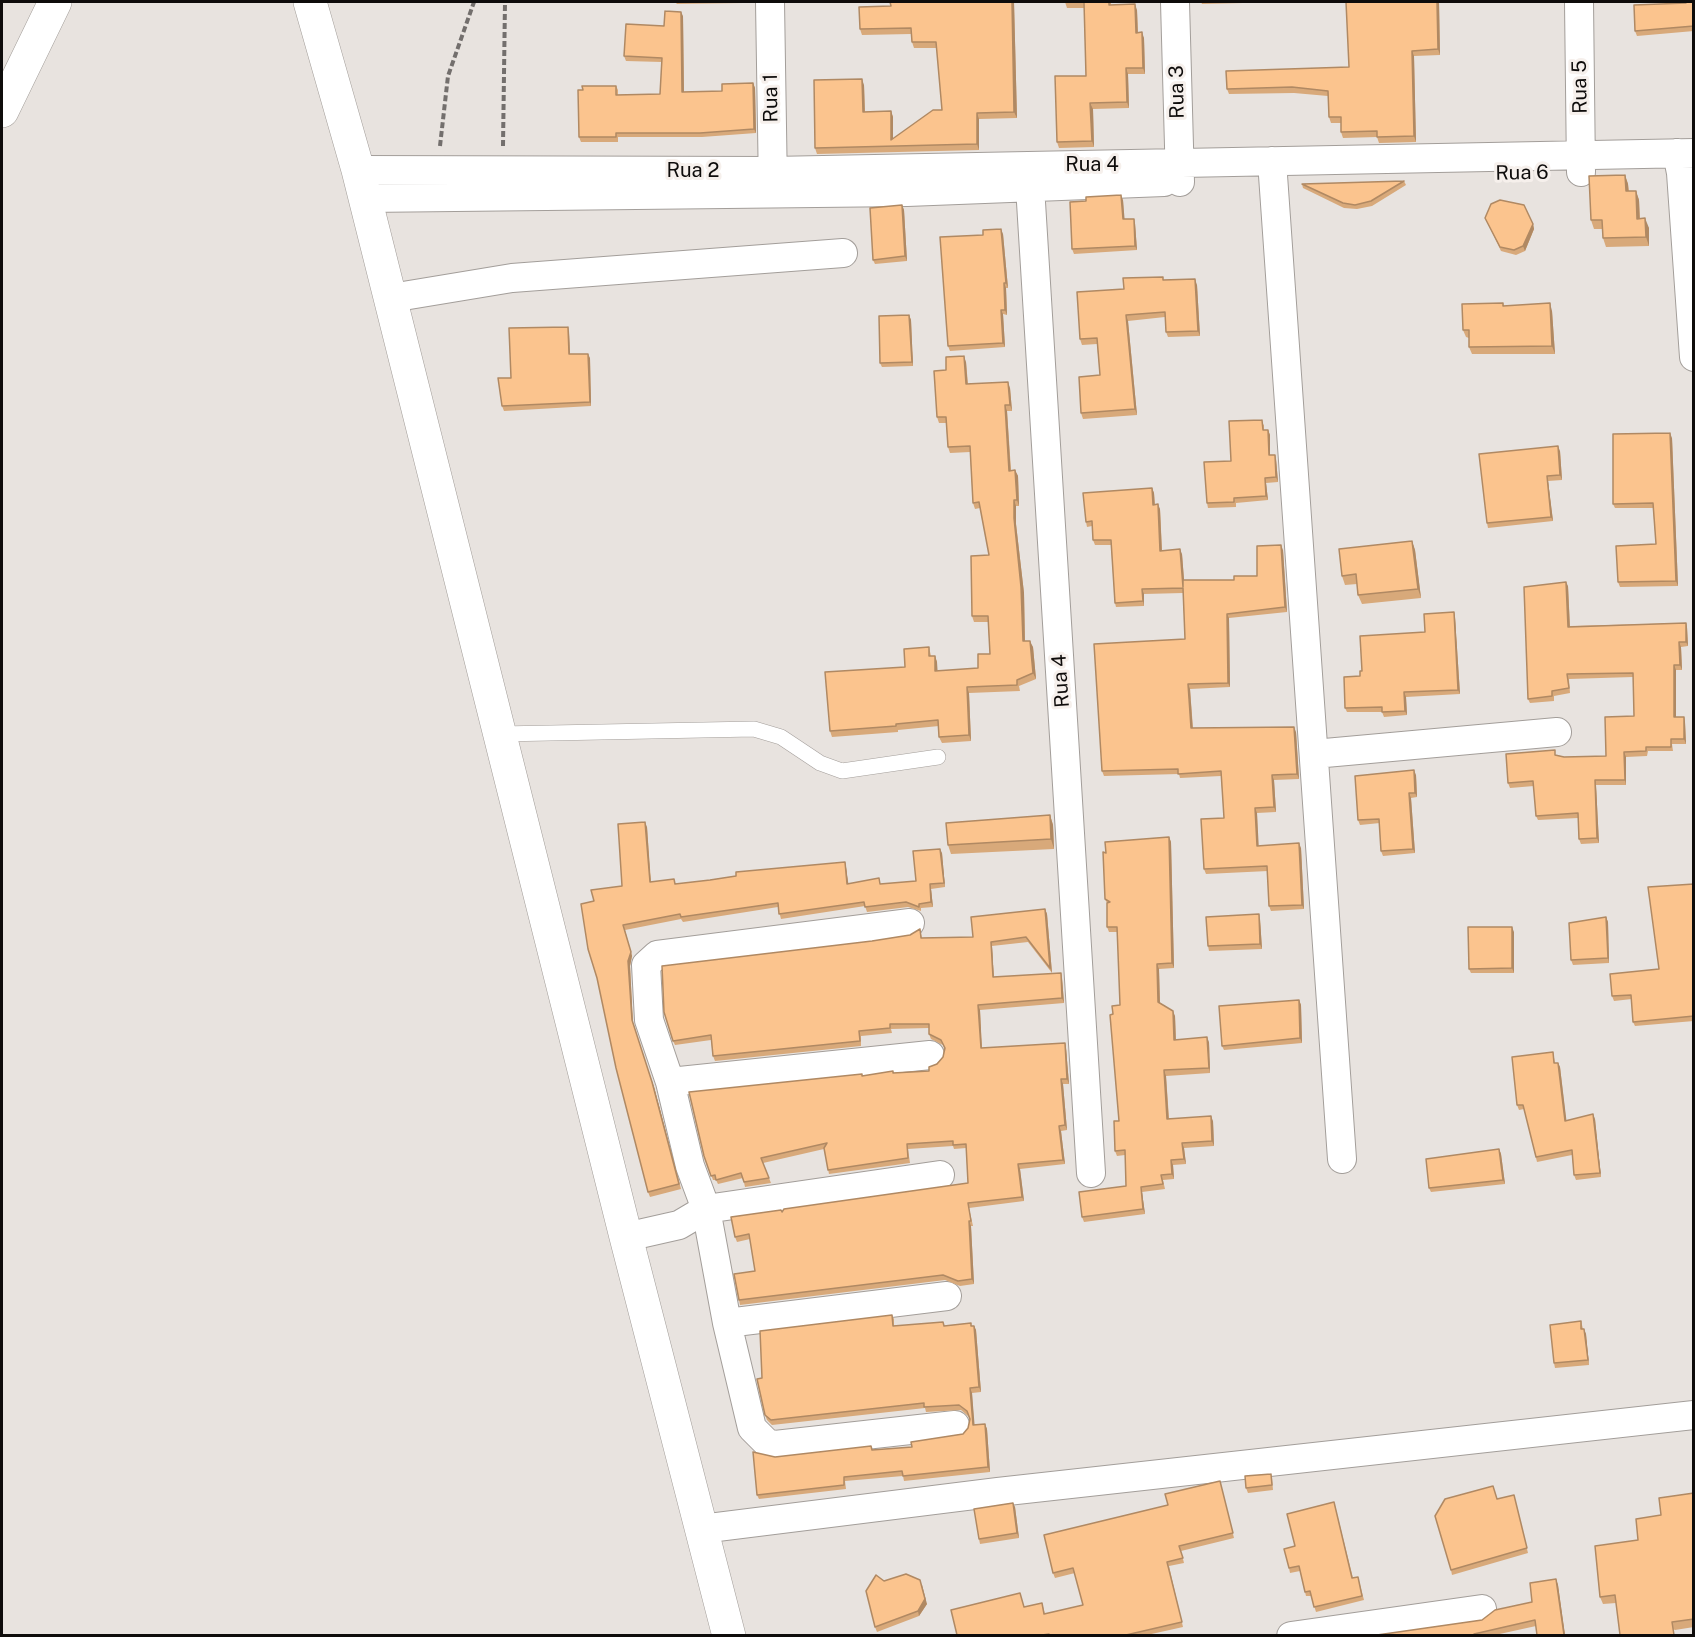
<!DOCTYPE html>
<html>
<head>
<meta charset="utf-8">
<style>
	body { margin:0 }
	#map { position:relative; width:1695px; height:1637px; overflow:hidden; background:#e8e3df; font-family:"Public Sans",sans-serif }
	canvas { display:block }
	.frame { position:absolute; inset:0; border:3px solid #0e0c0b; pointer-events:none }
</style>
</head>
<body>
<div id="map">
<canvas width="1695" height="1637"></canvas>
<div class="frame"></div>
</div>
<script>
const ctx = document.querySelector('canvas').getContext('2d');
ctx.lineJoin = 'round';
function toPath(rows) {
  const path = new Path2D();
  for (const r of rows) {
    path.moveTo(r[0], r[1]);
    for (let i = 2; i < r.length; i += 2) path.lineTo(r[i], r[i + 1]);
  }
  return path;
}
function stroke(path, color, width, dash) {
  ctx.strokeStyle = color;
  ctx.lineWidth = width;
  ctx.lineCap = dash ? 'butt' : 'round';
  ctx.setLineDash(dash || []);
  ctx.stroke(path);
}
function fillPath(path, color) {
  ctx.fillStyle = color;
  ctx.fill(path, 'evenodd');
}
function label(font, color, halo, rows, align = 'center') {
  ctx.font = font + ' "Public Sans",sans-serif';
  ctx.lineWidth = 6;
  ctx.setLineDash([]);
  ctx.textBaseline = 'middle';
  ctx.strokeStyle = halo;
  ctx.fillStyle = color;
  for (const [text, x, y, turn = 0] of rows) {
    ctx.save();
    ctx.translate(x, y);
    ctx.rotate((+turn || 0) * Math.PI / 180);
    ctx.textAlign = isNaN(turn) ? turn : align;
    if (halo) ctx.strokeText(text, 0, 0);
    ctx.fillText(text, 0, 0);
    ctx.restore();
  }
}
const service = toPath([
	[500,734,754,729,781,737,820,763,842,771,938,757]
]);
const minor = toPath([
	[770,2,773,189],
	[1175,2,1180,182],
	[1579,2,1581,172],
	[1677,153,1681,173,1694,357],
	[1272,161,1342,1159],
	[358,170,772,171,1694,153],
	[1029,170,1091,1173],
	[365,198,907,192,1164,182],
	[391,298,512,278,843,253],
	[1314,754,1557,732],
	[910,923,657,955,646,965,649,1020,670,1082,690,1166,706,1209,727,1323,752,1428,767,1443,775,1445,955,1425],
	[670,1082,930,1055],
	[626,1237,679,1225,706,1209,940,1175],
	[727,1323,947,1296],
	[701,1529,998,1492,1694,1415],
	[1291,1636,1482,1609]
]);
const tertiary = toPath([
	[310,2,358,170,626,1237,729,1636]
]);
const primary = toPath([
	[2,111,55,2]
]);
stroke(service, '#a39e9a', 16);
stroke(minor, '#a39e9a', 30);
stroke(tertiary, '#a39e9a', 34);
stroke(primary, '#a39e9a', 34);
stroke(toPath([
	[440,146,448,76,474,2],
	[503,146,505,2]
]), '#736f6d', 4, [6, 3]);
stroke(service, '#fff', 15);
stroke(minor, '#fff', 28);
stroke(tertiary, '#fff', 33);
stroke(primary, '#fff', 33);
fillPath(toPath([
	[675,2,743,2,743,3,677,4],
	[890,2,1014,2,1017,118,979,119,979,150,817,154,815,148,864,85,865,112,891,111,893,117,893,139,942,110,937,48,914,48,912,42,911,34,862,35,860,29,891,6],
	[1065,2,1111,2,1111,5,1137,10,1138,33,1144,38,1145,74,1128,74,1129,108,1093,109,1094,147,1059,148,1057,142,1086,76,1084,8,1067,8],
	[1201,2,1243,2,1243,3,1202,4],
	[1439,2,1440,55,1414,56,1416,142,1379,143,1377,137,1343,138,1341,132,1341,123,1331,123,1329,117,1328,96,1294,93,1229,94,1227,89,1349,67],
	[1694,2,1694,31,1637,36,1635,31,1686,3],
	[683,16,684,92,722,91,753,83,755,88,756,133,702,137,618,137,618,142,581,142,579,137,616,86,618,90,618,95,660,94,662,62,626,61,624,56,664,26],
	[1625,175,1628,184,1629,191,1636,191,1639,200,1640,219,1649,228,1649,246,1606,247,1603,238,1602,229,1594,229,1591,220],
	[1404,181,1406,185,1372,206,1357,209,1344,208,1303,188,1302,184],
	[1123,200,1124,219,1135,223,1137,250,1074,254,1072,249],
	[902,205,904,210,907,261,875,264,873,260],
	[1485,218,1533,224,1534,229,1525,251,1516,255,1501,251],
	[1003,234,1008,288,1006,288,1007,315,1003,314,1005,347,950,351,948,346],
	[1164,280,1197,285,1200,336,1168,337,1166,332,1165,317,1128,321,1137,415,1083,419,1081,413,1100,375,1097,344,1082,345,1080,339,1124,289],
	[1503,303,1504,306,1552,311,1555,354,1472,354,1469,347,1469,338,1466,337,1463,330],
	[909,315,911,320,913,366,882,367,880,363],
	[569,331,570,354,590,358,591,406,504,411,502,406,511,378],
	[966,362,968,384,1010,388,1012,411,1007,411,1011,470,1015,470,1018,476,1019,506,1016,506,1016,524,1024,593,1025,641,1033,647,1036,679,1019,686,1020,691,969,693,971,741,942,743,939,737,939,726,898,730,898,732,832,737,830,731,929,647,931,656,935,656,937,662,937,671,978,668,990,654,988,622,974,622,972,616,989,555,980,508,975,509,973,503,970,452,950,453,948,447,946,423,939,423,937,417,946,370],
	[1264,424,1264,430,1268,430,1270,435,1270,455,1276,459,1278,482,1266,483,1268,500,1236,503,1236,507,1208,508,1207,503,1231,461],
	[1672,438,1678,586,1620,587,1618,582,1656,544,1653,508,1615,508,1613,504],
	[1560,451,1562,480,1548,481,1553,521,1488,528,1487,523],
	[1152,488,1154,493,1155,505,1160,509,1162,550,1182,554,1184,580,1234,580,1257,576,1283,550,1287,612,1229,618,1230,687,1190,689,1193,728,1296,732,1299,779,1274,780,1276,812,1257,813,1258,846,1301,848,1304,909,1271,911,1269,906,1268,871,1206,874,1204,869,1224,818,1221,776,1180,778,1179,774,1104,776,1102,771,1185,639,1183,593,1144,594,1144,606,1116,607,1115,603,1111,545,1095,545,1093,540,1092,526,1087,527,1086,522],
	[1412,541,1415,550,1421,598,1362,604,1358,595,1357,584,1345,585,1342,576],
	[1568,586,1570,626,1686,623,1687,627,1688,646,1681,647,1682,670,1676,670,1676,717,1684,717,1685,722,1686,744,1672,744,1673,751,1648,751,1647,756,1626,757,1626,785,1596,785,1599,843,1581,844,1579,839,1578,818,1538,820,1536,816,1534,786,1510,788,1508,783,1556,755,1564,757,1606,756,1634,716,1633,677,1569,679,1570,693,1554,696,1554,701,1530,703,1528,699],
	[1454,612,1455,617,1460,694,1406,697,1407,715,1384,717,1382,712,1347,712,1345,708,1362,671,1425,632],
	[1416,775,1417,797,1411,798,1415,853,1383,856,1381,851,1380,823,1360,825,1358,820],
	[1050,815,1053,825,1054,849,951,854,948,845],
	[647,827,651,882,676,884,710,880,845,862,846,867,848,884,881,884,916,881,942,853,945,887,931,889,933,907,921,908,921,911,908,907,867,912,865,906,781,919,778,907,683,922,681,919,625,930,632,956,630,966,633,1025,654,1087,681,1189,650,1197,648,1192,594,901,622,886],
	[1169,837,1171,842,1174,968,1159,969,1160,1003,1175,1016,1176,1040,1209,1042,1210,1073,1166,1076,1169,1118,1213,1121,1214,1146,1184,1148,1186,1164,1173,1165,1174,1179,1163,1180,1165,1189,1142,1192,1145,1214,1084,1222,1082,1217,1126,1186,1125,1155,1117,1156,1115,1151,1119,1121,1113,1014,1120,1005,1118,932,1109,932,1107,927,1107,903,1105,899,1106,853],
	[1694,884,1694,1021,1635,1026,1633,1022,1632,999,1614,1001,1612,996,1659,969],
	[1045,909,1047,914,1052,973,1028,942,992,946,994,977,1062,978,1064,1003,980,1010,982,1048,1065,1043,1066,1048,1069,1084,1063,1084,1067,1130,1061,1131,1065,1164,1020,1169,1024,1201,969,1208,973,1226,971,1226,974,1284,960,1286,945,1280,740,1305,739,1300,755,1271,750,1239,737,1242,735,1237,782,1212,968,1183,966,1148,954,1149,953,1146,908,1149,910,1163,829,1174,824,1149,763,1163,771,1183,745,1187,743,1178,718,1184,716,1180,713,1180,704,1156,863,1076,929,1071,943,1057,944,1048,943,1045,931,1039,929,1034,929,1028,891,1029,892,1033,861,1036,861,1046,715,1061,713,1056,711,1040,675,1045,673,1041,872,941,910,935,920,929,922,938,973,937],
	[1606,917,1608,922,1609,963,1573,965,1571,960],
	[1260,919,1262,949,1209,951,1208,946],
	[1514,932,1514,973,1471,973,1469,969],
	[1299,1000,1301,1005,1302,1043,1224,1050,1222,1046],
	[1553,1052,1555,1063,1558,1063,1560,1067,1566,1120,1595,1119,1601,1177,1576,1180,1574,1175,1572,1155,1537,1162,1524,1109,1519,1110,1517,1105],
	[1499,1149,1501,1154,1505,1184,1431,1192,1429,1188],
	[892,1315,894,1319,894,1326,974,1326,976,1330,981,1392,972,1393,974,1425,985,1424,987,1429,990,1472,904,1481,903,1476,845,1481,846,1489,759,1499,757,1495,775,1457,912,1447,963,1434,968,1428,970,1419,968,1416,961,1410,926,1412,925,1408,772,1425,767,1420,765,1415,762,1378],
	[1581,1321,1583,1329,1586,1334,1589,1365,1555,1368,1554,1363],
	[1272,1478,1273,1490,1248,1493,1246,1488],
	[1221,1486,1234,1538,1181,1551,1184,1563,1169,1566,1183,1627,1147,1635,957,1635,1024,1607,1042,1603,1045,1614,1083,1605,1075,1573,1055,1578,1053,1573,1168,1505],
	[1694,1493,1694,1627,1675,1630,1616,1603,1603,1604,1600,1597,1638,1540,1661,1515],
	[1497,1499,1515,1499,1528,1553,1452,1575,1451,1570],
	[1334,1502,1353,1578,1358,1577,1364,1600,1316,1612,1311,1596,1306,1596,1300,1571,1290,1573,1289,1568,1295,1546],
	[1015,1507,1019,1538,980,1544,979,1539],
	[1556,1579,1558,1585,1565,1635,1537,1635,1536,1626,1495,1635,1377,1635,1482,1620,1532,1602],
	[884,1581,927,1604,919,1616,877,1632,875,1627]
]), '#d8a97a');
fillPath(toPath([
	[1012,2,1014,2,1017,118,1014,112],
	[1437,2,1439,2,1440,55,1438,49],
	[1135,4,1137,10,1138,39,1136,33],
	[681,12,683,16,684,96,682,92],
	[1142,32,1144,38,1145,74,1143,68],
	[1412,51,1414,56,1416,142,1414,136],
	[1126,68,1128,74,1129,108,1127,102],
	[862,79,864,85,865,118,863,112],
	[753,83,755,88,756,133,754,129],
	[1090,103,1093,109,1094,147,1092,141],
	[891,111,893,117,893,146,891,140],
	[977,113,979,119,979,150,977,144],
	[1625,175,1628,184,1629,201,1626,191],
	[1636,191,1639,200,1640,228,1637,219],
	[1121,195,1123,200,1125,224,1123,219],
	[902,205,904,210,907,261,905,256],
	[1645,218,1649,228,1649,246,1646,237],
	[1134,219,1135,223,1137,250,1135,246],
	[1533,224,1534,229,1525,251,1523,246],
	[1001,229,1003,234,1008,288,1006,283],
	[1195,279,1197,285,1200,336,1198,331],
	[1004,283,1006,288,1007,315,1005,310],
	[1550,303,1552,311,1555,354,1552,346],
	[1001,310,1003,314,1005,347,1003,343],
	[909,315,911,320,913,366,912,362],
	[1126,315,1128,321,1137,415,1135,409],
	[568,327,569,331,570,359,569,354],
	[588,354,590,358,591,406,590,402],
	[964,356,966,362,968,390,966,384],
	[1008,382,1010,388,1012,411,1010,405],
	[1005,405,1007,411,1011,477,1009,471],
	[1268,430,1270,435,1270,460,1269,455],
	[1670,433,1672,438,1678,586,1676,581],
	[1558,446,1560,451,1562,480,1560,475],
	[1275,455,1276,459,1278,482,1276,477],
	[1015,470,1018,476,1019,506,1017,500],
	[1547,476,1548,481,1553,521,1551,517],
	[1265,478,1266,483,1268,500,1266,496],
	[1152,488,1154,493,1155,510,1153,505],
	[1014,500,1016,506,1016,524,1024,593,1025,647,1023,641,1014,518],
	[1158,504,1160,509,1162,555,1160,551],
	[1412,541,1415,550,1421,598,1418,589],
	[1281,545,1283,550,1287,612,1285,607],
	[1180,549,1182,554,1185,592,1183,587],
	[1566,582,1568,586,1570,631,1568,627],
	[1142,589,1144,594,1144,606,1143,601],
	[1454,612,1455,617,1460,694,1458,690],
	[1227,614,1229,618,1230,687,1228,683],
	[1686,623,1687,627,1688,646,1686,642],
	[1030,641,1033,647,1036,679,1033,673],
	[1679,642,1681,647,1682,670,1680,665],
	[935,656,937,662,938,677,935,671],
	[1674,665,1676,670,1676,722,1674,717],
	[1188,684,1190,689,1193,733,1191,728],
	[967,687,969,693,971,741,969,735],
	[1404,692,1406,697,1407,715,1405,711],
	[1684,717,1685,722,1686,744,1684,739],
	[1294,727,1296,732,1299,779,1297,774],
	[1624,752,1626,757,1626,785,1625,780],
	[1414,770,1416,775,1417,797,1415,793],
	[1272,775,1274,780,1276,812,1274,807],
	[1595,780,1596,785,1599,843,1597,838],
	[1409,793,1411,798,1415,853,1413,849],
	[1255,808,1257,813,1259,851,1257,846],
	[1050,815,1053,825,1054,849,1051,839],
	[645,822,647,827,651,887,650,882],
	[1169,837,1171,842,1174,968,1172,963],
	[1299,843,1301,848,1304,909,1302,905],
	[940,849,942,853,945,887,944,883],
	[845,862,846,867,849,888,847,884],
	[930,884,931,889,933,907,931,902],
	[1045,909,1047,914,1052,973,1050,968],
	[1259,914,1260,919,1262,949,1260,944],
	[1606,917,1608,922,1609,963,1608,958],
	[623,925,632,956,630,966,633,1025,654,1087,681,1189,632,1020],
	[1512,927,1514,932,1514,973,1512,968],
	[991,942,992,946,994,982,993,977],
	[1157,964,1159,969,1160,1007,1158,1002],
	[1061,973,1062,978,1064,1003,1062,998],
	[1299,1000,1301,1005,1302,1043,1300,1038],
	[978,1005,980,1010,982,1053,981,1048],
	[1173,1011,1175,1016,1176,1045,1174,1040],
	[1207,1037,1209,1042,1210,1073,1209,1068],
	[1065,1043,1066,1048,1069,1084,1067,1079],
	[1558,1063,1560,1067,1567,1125,1565,1121],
	[1164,1070,1166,1076,1169,1124,1167,1119],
	[1061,1079,1063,1084,1067,1130,1065,1125],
	[1593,1114,1595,1119,1601,1177,1600,1173],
	[1211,1116,1213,1121,1214,1146,1212,1141],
	[1059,1126,1061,1131,1065,1164,1063,1160],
	[1182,1143,1184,1148,1186,1164,1184,1159],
	[1499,1149,1501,1154,1505,1184,1503,1180],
	[1171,1160,1173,1165,1174,1179,1172,1174],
	[1018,1164,1020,1169,1024,1201,1022,1197],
	[1141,1187,1142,1192,1145,1214,1143,1209],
	[969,1221,971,1226,974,1284,972,1279],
	[974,1326,976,1330,981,1392,979,1387],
	[1584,1329,1586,1334,1589,1365,1588,1360],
	[970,1388,972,1393,975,1430,973,1425],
	[985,1424,987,1429,990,1472,988,1467],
	[1013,1503,1015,1507,1019,1538,1017,1533],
	[1556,1579,1558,1585,1565,1635,1564,1635],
	[922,1585,927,1604,919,1616,918,1611]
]), '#b08963');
const building = toPath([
	[890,2,1012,2,1014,112,977,113,977,144,815,148,814,80,862,79,863,112,891,111,891,140,933,110,942,110,936,42,912,42,911,28,860,29,859,7,891,6,890,2],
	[1065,2,1109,2,1109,5,1135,4,1136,33,1142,32,1143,68,1126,68,1127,102,1090,103,1092,141,1057,142,1055,76,1086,76,1084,2,1065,2],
	[1346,2,1437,2,1438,49,1412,51,1414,136,1377,137,1377,131,1341,132,1341,117,1329,117,1328,91,1292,87,1227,89,1226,71,1349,67,1346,2],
	[1686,2,1694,2,1694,26,1635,31,1634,5,1686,3,1686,2],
	[665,11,681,12,682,92,722,91,722,84,753,83,754,129,700,133,616,133,616,137,579,137,578,90,583,90,582,86,616,86,616,95,660,94,662,58,624,56,626,24,664,26,665,11],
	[1625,175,1626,191,1636,191,1637,219,1645,218,1646,237,1603,238,1602,220,1591,220,1589,176,1625,175],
	[1404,181,1371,201,1355,205,1343,203,1302,184,1404,181],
	[1121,195,1123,219,1134,219,1135,246,1072,249,1070,202,1086,201,1086,197,1121,195],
	[1500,200,1524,205,1533,224,1523,246,1514,250,1500,247,1485,218,1491,204,1500,200],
	[902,205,905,256,873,260,870,208,902,205],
	[1001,229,1006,283,1004,283,1005,310,1001,310,1003,343,948,346,940,237,983,235,983,230,1001,229],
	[1163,277,1163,280,1195,279,1198,331,1166,332,1165,312,1126,315,1135,409,1081,413,1079,377,1100,375,1097,338,1080,339,1077,292,1124,289,1123,278,1163,277],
	[1503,303,1503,306,1550,303,1552,346,1469,347,1469,330,1463,330,1462,304,1503,303],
	[909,315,912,362,880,363,879,316,909,315],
	[568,327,569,354,588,354,590,402,502,406,498,378,511,378,509,328,568,327],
	[964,356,966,384,1008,382,1010,405,1005,405,1009,471,1015,470,1017,500,1014,500,1014,518,1021,587,1023,641,1030,641,1033,673,1017,680,1017,685,967,687,969,735,939,737,938,720,896,724,896,726,830,731,825,672,905,667,904,649,929,647,929,656,935,656,935,671,978,668,978,654,990,654,988,616,972,616,971,556,989,555,979,502,973,503,970,446,948,447,946,417,937,417,934,371,946,370,946,357,964,356],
	[1262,420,1263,430,1268,430,1269,455,1275,455,1276,477,1265,478,1266,496,1234,498,1234,502,1207,503,1204,462,1231,461,1229,421,1262,420],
	[1670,433,1676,581,1618,582,1616,546,1656,544,1653,503,1613,504,1613,434,1670,433],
	[1558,446,1560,475,1547,476,1551,517,1487,523,1479,454,1558,446],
	[1152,488,1153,505,1158,504,1160,551,1180,549,1183,587,1183,580,1234,580,1234,576,1257,576,1257,546,1281,545,1285,607,1227,614,1228,683,1188,684,1191,728,1294,727,1297,774,1272,775,1274,807,1255,808,1257,846,1299,843,1302,905,1269,906,1267,866,1204,869,1201,819,1224,818,1221,771,1178,774,1178,769,1102,771,1094,644,1185,639,1183,588,1142,589,1143,601,1115,603,1111,540,1093,540,1092,521,1086,522,1083,493,1152,488],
	[1412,541,1418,589,1358,595,1356,574,1342,576,1339,549,1412,541],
	[1566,582,1568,627,1686,623,1686,642,1679,642,1680,665,1674,665,1674,717,1684,717,1684,739,1671,739,1671,747,1646,747,1646,751,1624,752,1625,780,1595,780,1597,838,1579,839,1578,813,1536,816,1533,781,1508,783,1506,754,1555,750,1555,755,1564,757,1606,756,1605,717,1634,716,1633,673,1567,674,1569,688,1552,691,1552,696,1528,699,1524,587,1566,582],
	[1454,612,1458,690,1404,692,1405,711,1382,712,1382,707,1345,708,1344,677,1360,676,1360,671,1362,671,1360,636,1425,632,1424,614,1454,612],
	[1414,770,1415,793,1409,793,1413,849,1381,851,1379,819,1358,820,1355,776,1414,770],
	[1050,815,1051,839,948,845,946,823,1050,815],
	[645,822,650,882,674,879,675,884,710,880,736,876,736,872,845,862,847,884,879,878,880,884,916,881,913,851,940,849,944,883,930,884,931,902,919,904,919,907,906,902,865,907,864,902,779,914,778,903,681,917,680,914,623,925,631,952,628,961,632,1020,652,1082,679,1184,648,1192,616,1068,597,978,588,949,581,904,594,901,591,890,622,886,618,824,645,822],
	[1169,837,1172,963,1157,964,1158,1002,1173,1011,1174,1040,1207,1037,1209,1068,1164,1070,1167,1119,1211,1116,1212,1141,1182,1143,1184,1159,1171,1160,1172,1174,1161,1175,1163,1184,1141,1187,1143,1209,1082,1217,1079,1192,1126,1186,1125,1150,1115,1151,1114,1121,1119,1121,1110,1015,1113,1014,1112,1006,1120,1005,1117,927,1107,927,1107,903,1110,902,1105,899,1103,852,1106,853,1105,842,1169,837],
	[1694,884,1694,1016,1633,1022,1631,995,1612,996,1610,974,1659,969,1648,887,1694,884],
	[1045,909,1050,968,1026,937,991,942,993,977,1061,973,1062,998,978,1005,981,1048,1065,1043,1067,1079,1061,1079,1065,1125,1059,1126,1063,1160,1018,1164,1022,1197,968,1203,971,1221,969,1221,972,1279,958,1281,943,1275,739,1300,734,1274,755,1271,749,1234,735,1237,731,1217,781,1210,782,1212,784,1209,968,1183,966,1144,953,1145,953,1141,907,1144,908,1158,828,1170,824,1148,827,1143,761,1158,769,1178,744,1182,741,1173,716,1180,715,1175,711,1176,704,1156,689,1092,862,1074,862,1076,893,1071,893,1073,929,1071,929,1067,937,1064,943,1057,945,1048,941,1040,929,1034,929,1024,890,1024,890,1028,859,1031,860,1041,713,1056,711,1035,673,1041,664,1012,662,966,872,941,910,935,920,929,921,938,973,937,971,917,1045,909],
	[1259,914,1260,944,1208,946,1206,917,1259,914],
	[1606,917,1608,958,1571,960,1569,923,1606,917],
	[1468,927,1512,927,1512,968,1469,969,1468,927],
	[1299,1000,1300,1038,1222,1046,1219,1006,1299,1000],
	[1553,1052,1554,1063,1558,1063,1565,1121,1593,1114,1600,1173,1574,1175,1572,1150,1536,1157,1523,1105,1517,1105,1512,1057,1553,1052],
	[1499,1149,1503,1180,1429,1188,1426,1159,1499,1149],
	[892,1315,893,1326,943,1322,944,1326,971,1323,971,1326,974,1326,979,1387,970,1388,973,1425,985,1424,988,1467,903,1476,902,1471,844,1477,844,1485,757,1495,753,1452,775,1457,871,1446,872,1450,912,1447,911,1442,963,1434,968,1428,970,1419,967,1411,959,1405,924,1407,924,1403,771,1420,765,1415,757,1379,762,1378,760,1331,892,1315],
	[1581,1321,1581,1329,1584,1329,1588,1360,1554,1363,1550,1325,1581,1321],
	[1271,1474,1272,1485,1246,1488,1245,1476,1271,1474],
	[1220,1481,1233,1533,1179,1546,1183,1558,1167,1562,1182,1622,1126,1635,1049,1635,1049,1634,1042,1635,957,1635,951,1610,1020,1593,1024,1607,1042,1603,1044,1614,1083,1605,1073,1568,1053,1573,1044,1535,1168,1505,1165,1494,1220,1481],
	[1493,1486,1497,1499,1514,1495,1527,1548,1451,1570,1435,1516,1445,1499,1493,1486],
	[1694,1493,1694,1619,1672,1622,1674,1635,1620,1635,1615,1595,1600,1597,1595,1546,1638,1540,1636,1519,1661,1515,1659,1498,1694,1493],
	[1334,1502,1352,1578,1358,1577,1362,1596,1314,1607,1310,1591,1305,1592,1299,1566,1289,1568,1284,1549,1295,1546,1287,1514,1334,1502],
	[1013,1503,1017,1533,979,1539,974,1509,1013,1503],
	[906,1574,920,1580,925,1599,918,1611,875,1627,866,1591,876,1575,884,1581,906,1574],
	[1556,1579,1564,1635,1537,1635,1535,1620,1474,1634,1474,1635,1377,1635,1482,1620,1495,1610,1532,1602,1530,1583,1556,1579]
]);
fillPath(building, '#fbc48e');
stroke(building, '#b08963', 1.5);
label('20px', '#0e0c0b', '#f6f0ec', [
	["Rua 5",1580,87,-91],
	["Rua 3",1177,92,-91],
	["Rua 1",771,98,-91],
	["Rua 4",1092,165],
	["Rua 2",693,171],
	["Rua 6",1522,173,-1],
	["Rua 4",1061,681,-94]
]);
</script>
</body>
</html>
